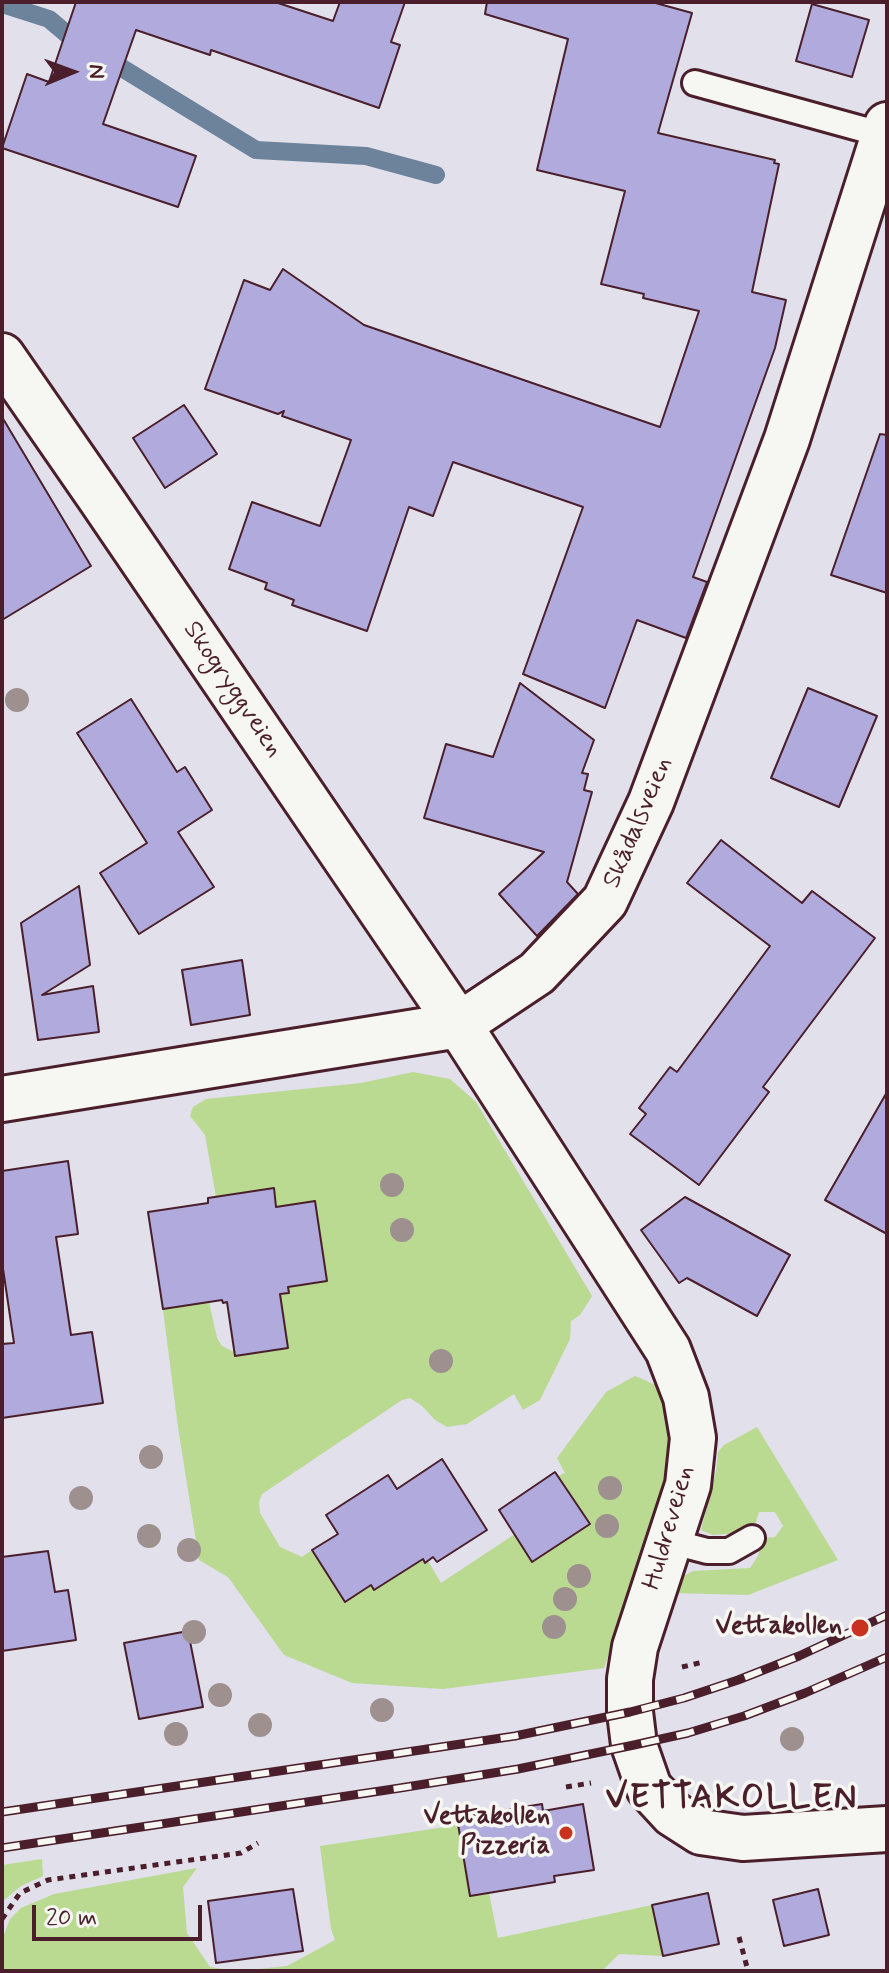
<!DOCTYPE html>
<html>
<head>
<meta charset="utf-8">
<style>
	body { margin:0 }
	#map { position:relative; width:889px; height:1973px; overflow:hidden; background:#e1e0eb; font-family:Mynerve,sans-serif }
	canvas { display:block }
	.frame { position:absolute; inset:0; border:4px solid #4a1f2b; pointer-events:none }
	.north { position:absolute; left:32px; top:32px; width:80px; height:80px; -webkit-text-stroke:6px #f6f6f2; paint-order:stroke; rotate:89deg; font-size:22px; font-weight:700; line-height:32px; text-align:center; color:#4a1f2b }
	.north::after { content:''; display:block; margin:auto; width:28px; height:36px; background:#4a1f2b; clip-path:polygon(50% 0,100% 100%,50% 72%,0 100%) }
	.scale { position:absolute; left:32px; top:1905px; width:170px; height:36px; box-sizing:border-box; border:4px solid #4a1f2b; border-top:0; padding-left:10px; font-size:24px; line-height:28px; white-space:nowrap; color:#4a1f2b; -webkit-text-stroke:6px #f6f6f2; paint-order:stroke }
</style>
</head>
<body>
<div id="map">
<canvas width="889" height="1973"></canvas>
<div class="frame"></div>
<div class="north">N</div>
<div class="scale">20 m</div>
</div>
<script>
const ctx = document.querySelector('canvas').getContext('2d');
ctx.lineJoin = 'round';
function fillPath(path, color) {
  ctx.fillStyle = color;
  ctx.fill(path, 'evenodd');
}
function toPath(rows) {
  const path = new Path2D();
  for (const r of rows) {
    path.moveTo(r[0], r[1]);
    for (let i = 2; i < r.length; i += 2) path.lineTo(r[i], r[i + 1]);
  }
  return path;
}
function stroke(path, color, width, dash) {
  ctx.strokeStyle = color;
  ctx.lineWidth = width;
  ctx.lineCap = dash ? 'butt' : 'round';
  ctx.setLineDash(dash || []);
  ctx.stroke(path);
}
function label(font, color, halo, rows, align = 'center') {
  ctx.font = font + ' Mynerve,sans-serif';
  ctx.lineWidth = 7;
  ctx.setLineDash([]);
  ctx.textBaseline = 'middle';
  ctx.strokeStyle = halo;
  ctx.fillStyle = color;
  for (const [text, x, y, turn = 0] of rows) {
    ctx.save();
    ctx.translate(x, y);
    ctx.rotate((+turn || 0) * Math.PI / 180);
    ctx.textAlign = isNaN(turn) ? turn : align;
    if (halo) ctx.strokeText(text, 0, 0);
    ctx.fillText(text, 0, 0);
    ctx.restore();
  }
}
fillPath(toPath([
	[413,1072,450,1079,476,1102,592,1296,580,1315,571,1321,570,1339,540,1400,523,1410,514,1394,467,1424,447,1427,435,1420,422,1406,410,1398,402,1400,262,1494,259,1502,260,1513,280,1547,302,1557,312,1550,345,1601,371,1585,375,1590,423,1559,428,1561,441,1583,515,1534,558,1476,565,1473,557,1458,606,1392,635,1376,658,1386,671,1422,669,1462,663,1493,604,1668,443,1689,352,1683,284,1655,228,1577,199,1560,178,1427,161,1294,209,1302,217,1338,222,1346,234,1352,236,1356,288,1348,281,1298,279,1297,279,1295,289,1293,288,1287,327,1280,315,1201,276,1207,274,1189,216,1197,205,1135,190,1116,193,1107,206,1099,361,1083],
	[757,1427,838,1560,748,1595,675,1593,678,1579,693,1571,750,1568,758,1556,763,1538,775,1537,783,1526,775,1512,759,1512,755,1525,749,1529,739,1533,713,1535,701,1530,716,1471,718,1452,724,1445],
	[458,1825,470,1896,489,1893,498,1938,652,1905,663,1956,619,1954,602,1971,239,1971,287,1966,335,1940,331,1929,320,1846],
	[42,1859,43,1876,21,1886,2,1902,2,1865],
	[197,1868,183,1887,187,1933,210,1967,238,1971,2,1971,2,1940,10,1919,21,1908,54,1894]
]), '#bad991');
stroke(toPath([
	[2,4,49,19,68,35,256,150,366,156,436,175]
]), '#6d839b', 18);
const building = toPath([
	[76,2,275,2,333,21,340,2,405,2,391,42,400,45,379,108,211,50,210,55,136,30,103,124,196,156,178,207,2,148,27,74,49,82,76,2],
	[487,2,652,2,692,13,658,133,775,160,774,163,779,164,752,292,786,300,775,348,693,577,707,582,686,638,637,620,605,708,523,674,583,507,453,462,433,516,409,507,367,631,292,605,294,600,265,589,267,583,229,569,252,502,320,526,351,440,282,416,284,411,278,414,205,389,244,280,270,290,283,269,364,325,660,427,699,311,643,298,644,294,601,284,625,191,537,170,568,39,485,14,487,2],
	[812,4,869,20,852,77,796,61,812,4],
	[184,405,217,454,165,488,133,438,184,405],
	[2,417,91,566,2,620,2,417],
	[880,434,887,435,887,593,831,575,880,434],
	[520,683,594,740,582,773,588,774,584,790,592,792,567,882,578,894,537,936,499,894,544,852,424,818,446,744,493,757,520,683],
	[808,688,877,716,839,807,771,778,808,688],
	[131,699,177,772,185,767,212,810,178,832,214,887,139,934,100,873,147,843,77,733,131,699],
	[721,840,802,903,812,891,875,938,763,1087,769,1092,699,1185,630,1134,646,1114,639,1108,670,1067,677,1072,770,946,687,883,721,840],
	[79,886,90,965,42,995,93,986,99,1032,38,1040,21,923,79,886],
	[242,960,250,1015,191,1025,182,970,242,960],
	[887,1092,887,1234,825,1200,887,1092],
	[68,1161,78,1234,56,1237,71,1335,92,1332,103,1403,2,1418,2,1344,14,1343,2,1262,2,1171,68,1161],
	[274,1188,276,1207,315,1201,327,1281,288,1287,289,1293,280,1294,288,1348,235,1356,227,1302,223,1303,222,1300,163,1309,148,1212,208,1203,208,1198,274,1188],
	[685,1197,790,1255,757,1316,687,1278,679,1283,641,1230,685,1197],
	[442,1459,487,1530,437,1562,433,1557,425,1563,423,1559,374,1590,371,1585,345,1602,312,1550,338,1534,326,1515,388,1475,397,1489,442,1459],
	[555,1472,590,1524,532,1562,499,1510,555,1472],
	[48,1551,55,1592,68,1590,76,1640,2,1651,2,1557,48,1551],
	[188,1631,203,1707,139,1719,124,1643,188,1631],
	[542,1804,543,1811,583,1804,594,1870,554,1876,555,1882,470,1896,457,1818,542,1804],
	[293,1889,303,1951,216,1963,208,1901,293,1889],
	[818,1889,829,1935,784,1946,773,1900,818,1889],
	[708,1893,719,1944,663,1956,652,1905,708,1893]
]);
fillPath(building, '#b0abdc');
stroke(building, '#4a1f2b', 2);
const service = toPath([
	[695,83,884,135],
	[669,1541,707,1551,729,1551,752,1538]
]);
const minor = toPath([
	[2,356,101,499,459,1025,668,1350,686,1397,693,1438,688,1485,635,1647,630,1679,630,1712,634,1745,649,1788,673,1814,701,1832,743,1838,887,1829],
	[2,1099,459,1025,537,973,605,901,651,802,787,439,887,125]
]);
stroke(service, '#4a1f2b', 30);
stroke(minor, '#4a1f2b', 50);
stroke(toPath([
	[682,1667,703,1662],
	[566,1787,591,1783],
	[2,1919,20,1893,48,1880,241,1853,258,1843],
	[739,1937,748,1971]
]), '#4a1f2b', 5, [6, 6]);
stroke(service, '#f6f6f2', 24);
stroke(minor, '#f6f6f2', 44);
const rail = toPath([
	[2,1812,515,1736,630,1712,684,1698,738,1680,799,1656,887,1615],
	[2,1848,400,1788,518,1769,634,1745,688,1733,744,1716,805,1693,887,1657]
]);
stroke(rail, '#4a1f2b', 9);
stroke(rail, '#f6f6f2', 6, [18]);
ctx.fillStyle = '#9d908f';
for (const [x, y] of [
	[17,700],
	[392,1185],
	[402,1230],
	[441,1361],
	[151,1457],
	[610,1488],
	[81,1498],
	[607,1526],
	[149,1536],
	[189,1550],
	[579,1576],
	[565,1599],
	[554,1627],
	[194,1632],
	[220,1695],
	[382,1710],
	[260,1725],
	[176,1734],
	[792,1739]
]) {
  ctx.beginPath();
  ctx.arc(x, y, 12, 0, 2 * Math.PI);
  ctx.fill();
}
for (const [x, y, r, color] of [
	[860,1628,10,"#c8321e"],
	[566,1833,8,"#c8321e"]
]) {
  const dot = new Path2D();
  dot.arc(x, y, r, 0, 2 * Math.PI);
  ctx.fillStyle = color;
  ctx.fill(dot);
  stroke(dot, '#f6f6f2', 3);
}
label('26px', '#4a1f2b', '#f6f6f2', [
	["Skogryggveien",232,690,56],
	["Skådalsveien",639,823,-67],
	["Huldreveien",670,1528,-74]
]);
label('bold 26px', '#4a1f2b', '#f6f6f2', [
	["Vettakollen",842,1628],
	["Vettakollen",550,1818],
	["Pizzeria",550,1848]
], 'right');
ctx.letterSpacing = '2px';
label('bold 34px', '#4a1f2b', '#f6f6f2', [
	["VETTAKOLLEN",732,1800]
]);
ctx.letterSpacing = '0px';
</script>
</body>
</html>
